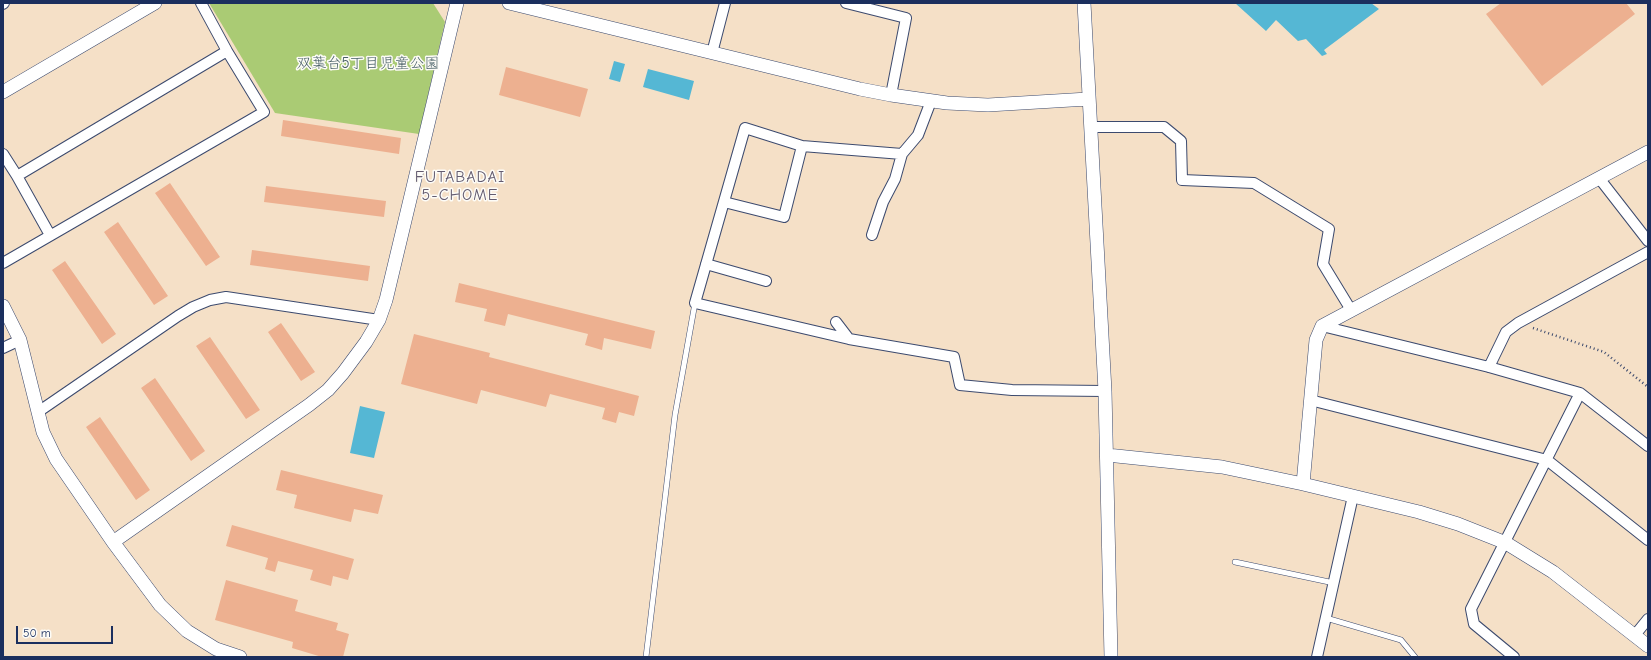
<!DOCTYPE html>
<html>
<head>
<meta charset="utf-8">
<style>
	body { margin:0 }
	#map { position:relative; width:1651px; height:660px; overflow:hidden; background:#f5e0c7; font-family:"Comic Neue",sans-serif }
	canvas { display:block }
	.frame { position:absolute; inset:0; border:4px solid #1b2f5e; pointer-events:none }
	.scale { position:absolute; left:16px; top:626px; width:97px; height:18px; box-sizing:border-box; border:2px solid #1b2f5e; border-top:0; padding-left:5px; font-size:12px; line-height:14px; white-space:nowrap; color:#1b2f5e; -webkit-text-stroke:3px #fdfcf7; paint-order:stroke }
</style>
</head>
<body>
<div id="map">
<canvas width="1651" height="660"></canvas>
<div class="frame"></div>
<div class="scale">50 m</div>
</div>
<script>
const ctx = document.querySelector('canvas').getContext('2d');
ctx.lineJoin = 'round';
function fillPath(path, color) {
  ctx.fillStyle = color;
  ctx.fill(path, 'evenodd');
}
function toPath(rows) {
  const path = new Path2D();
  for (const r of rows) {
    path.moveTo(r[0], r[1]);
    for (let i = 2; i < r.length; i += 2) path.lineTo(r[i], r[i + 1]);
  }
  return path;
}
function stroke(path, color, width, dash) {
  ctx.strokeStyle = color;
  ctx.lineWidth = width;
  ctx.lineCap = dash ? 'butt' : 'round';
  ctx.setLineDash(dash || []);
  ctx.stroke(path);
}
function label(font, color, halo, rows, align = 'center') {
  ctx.font = font + ' "Comic Neue","Klee One",sans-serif';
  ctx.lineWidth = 3;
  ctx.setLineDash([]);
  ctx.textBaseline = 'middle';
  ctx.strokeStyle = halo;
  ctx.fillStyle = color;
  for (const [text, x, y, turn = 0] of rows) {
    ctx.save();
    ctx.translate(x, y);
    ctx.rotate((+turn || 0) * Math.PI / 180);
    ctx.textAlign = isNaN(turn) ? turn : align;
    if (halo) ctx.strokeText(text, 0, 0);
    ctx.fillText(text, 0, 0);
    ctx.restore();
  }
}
fillPath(toPath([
	[209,3,433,3,445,22,419,134,275,113]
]), '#aacb74');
fillPath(toPath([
	[1235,3,1371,3,1379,9,1324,50,1327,54,1322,56,1306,39,1298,41,1276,20,1266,31],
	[614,61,625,64,620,82,609,79],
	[648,69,694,81,689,100,643,87],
	[360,406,385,412,374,458,350,453]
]), '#55b7d4');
fillPath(toPath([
	[1501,3,1626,3,1635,14,1542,86,1486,14],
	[506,67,588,89,580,117,499,95],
	[283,120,401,138,399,154,281,136],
	[170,183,220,257,206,266,155,193],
	[266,186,386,201,384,217,264,202],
	[118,222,168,296,154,305,104,232],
	[252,250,370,266,368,281,250,265],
	[65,261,116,334,102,344,52,270],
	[459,283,655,331,651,349,604,338,602,350,585,345,588,334,508,314,505,326,484,321,487,309,455,302],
	[281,323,315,372,301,381,268,332],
	[414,334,490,353,489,357,639,396,634,416,619,412,616,423,602,419,605,408,550,394,546,407,481,390,477,404,401,384],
	[210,337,260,410,246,419,196,346],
	[155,378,205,451,191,461,141,388],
	[100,417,150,490,136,500,86,427],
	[281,470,383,495,378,514,354,509,351,522,294,508,297,495,276,490],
	[232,525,354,559,348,580,333,576,331,586,310,580,313,570,278,561,275,572,265,569,268,558,226,546],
	[226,580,298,600,295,611,338,623,336,630,349,634,343,657,322,657,292,648,293,642,215,620]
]), '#edb090');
const service = toPath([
	[1235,562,1334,583],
	[1326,618,1401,640,1415,657],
	[646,657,675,415,695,303]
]);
const minor = toPath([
	[846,3,906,18,891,95],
	[3,4,4,3],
	[712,53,725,3],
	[1090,127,1164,127,1181,141,1182,180,1254,183,1329,229,1323,264,1351,310],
	[3,154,17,176,50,235],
	[17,176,227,51],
	[1599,178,1648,241],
	[724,202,784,217,802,146],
	[872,235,883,202,895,179,902,154],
	[3,263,264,112,227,51,201,3],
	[706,264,766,281],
	[836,322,849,339,954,357,960,385,1012,390,1105,391],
	[1322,326,1489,367,1580,393,1648,446],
	[849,339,695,303,745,128,802,146,902,154,918,135,931,101],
	[3,348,20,340],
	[1489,367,1506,332,1518,323,1648,252],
	[1310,400,1547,460,1648,540],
	[38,412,178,316,193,307,210,300,226,297,379,320],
	[1635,635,1648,619],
	[1317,657,1353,496],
	[1514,657,1474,624,1471,609,1580,393]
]);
const tertiary = toPath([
	[509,3,860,89,891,95,947,103,988,105,1088,99],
	[1084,3,1105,391,1111,657],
	[3,92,155,3],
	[3,306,20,340,43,432,56,459,113,542,160,605,187,631,216,649,240,657],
	[1107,455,1222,467,1303,484,1419,512,1458,524,1506,543,1553,572,1648,646],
	[1303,484,1316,340,1322,326,1648,152],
	[113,542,309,405,328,390,343,373,366,342,379,320,386,300,457,3]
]);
stroke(service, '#3c4a6e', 6);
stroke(minor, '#3c4a6e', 12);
stroke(tertiary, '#3c4a6e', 14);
stroke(toPath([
	[1533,328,1604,352,1648,387]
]), '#3c4a6e', 2.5, [1, 3]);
stroke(service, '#fff', 5);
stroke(minor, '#fff', 10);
stroke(tertiary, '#fff', 13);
label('15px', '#465e65', '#fdfcf7', [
	["双葉台5丁目児童公園",368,64]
]);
ctx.letterSpacing = '1px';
label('16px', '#645c70', '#fdfcf7', [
	["FUTABADAI",460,177],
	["5-CHOME",460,195]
]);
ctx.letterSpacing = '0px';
</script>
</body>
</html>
